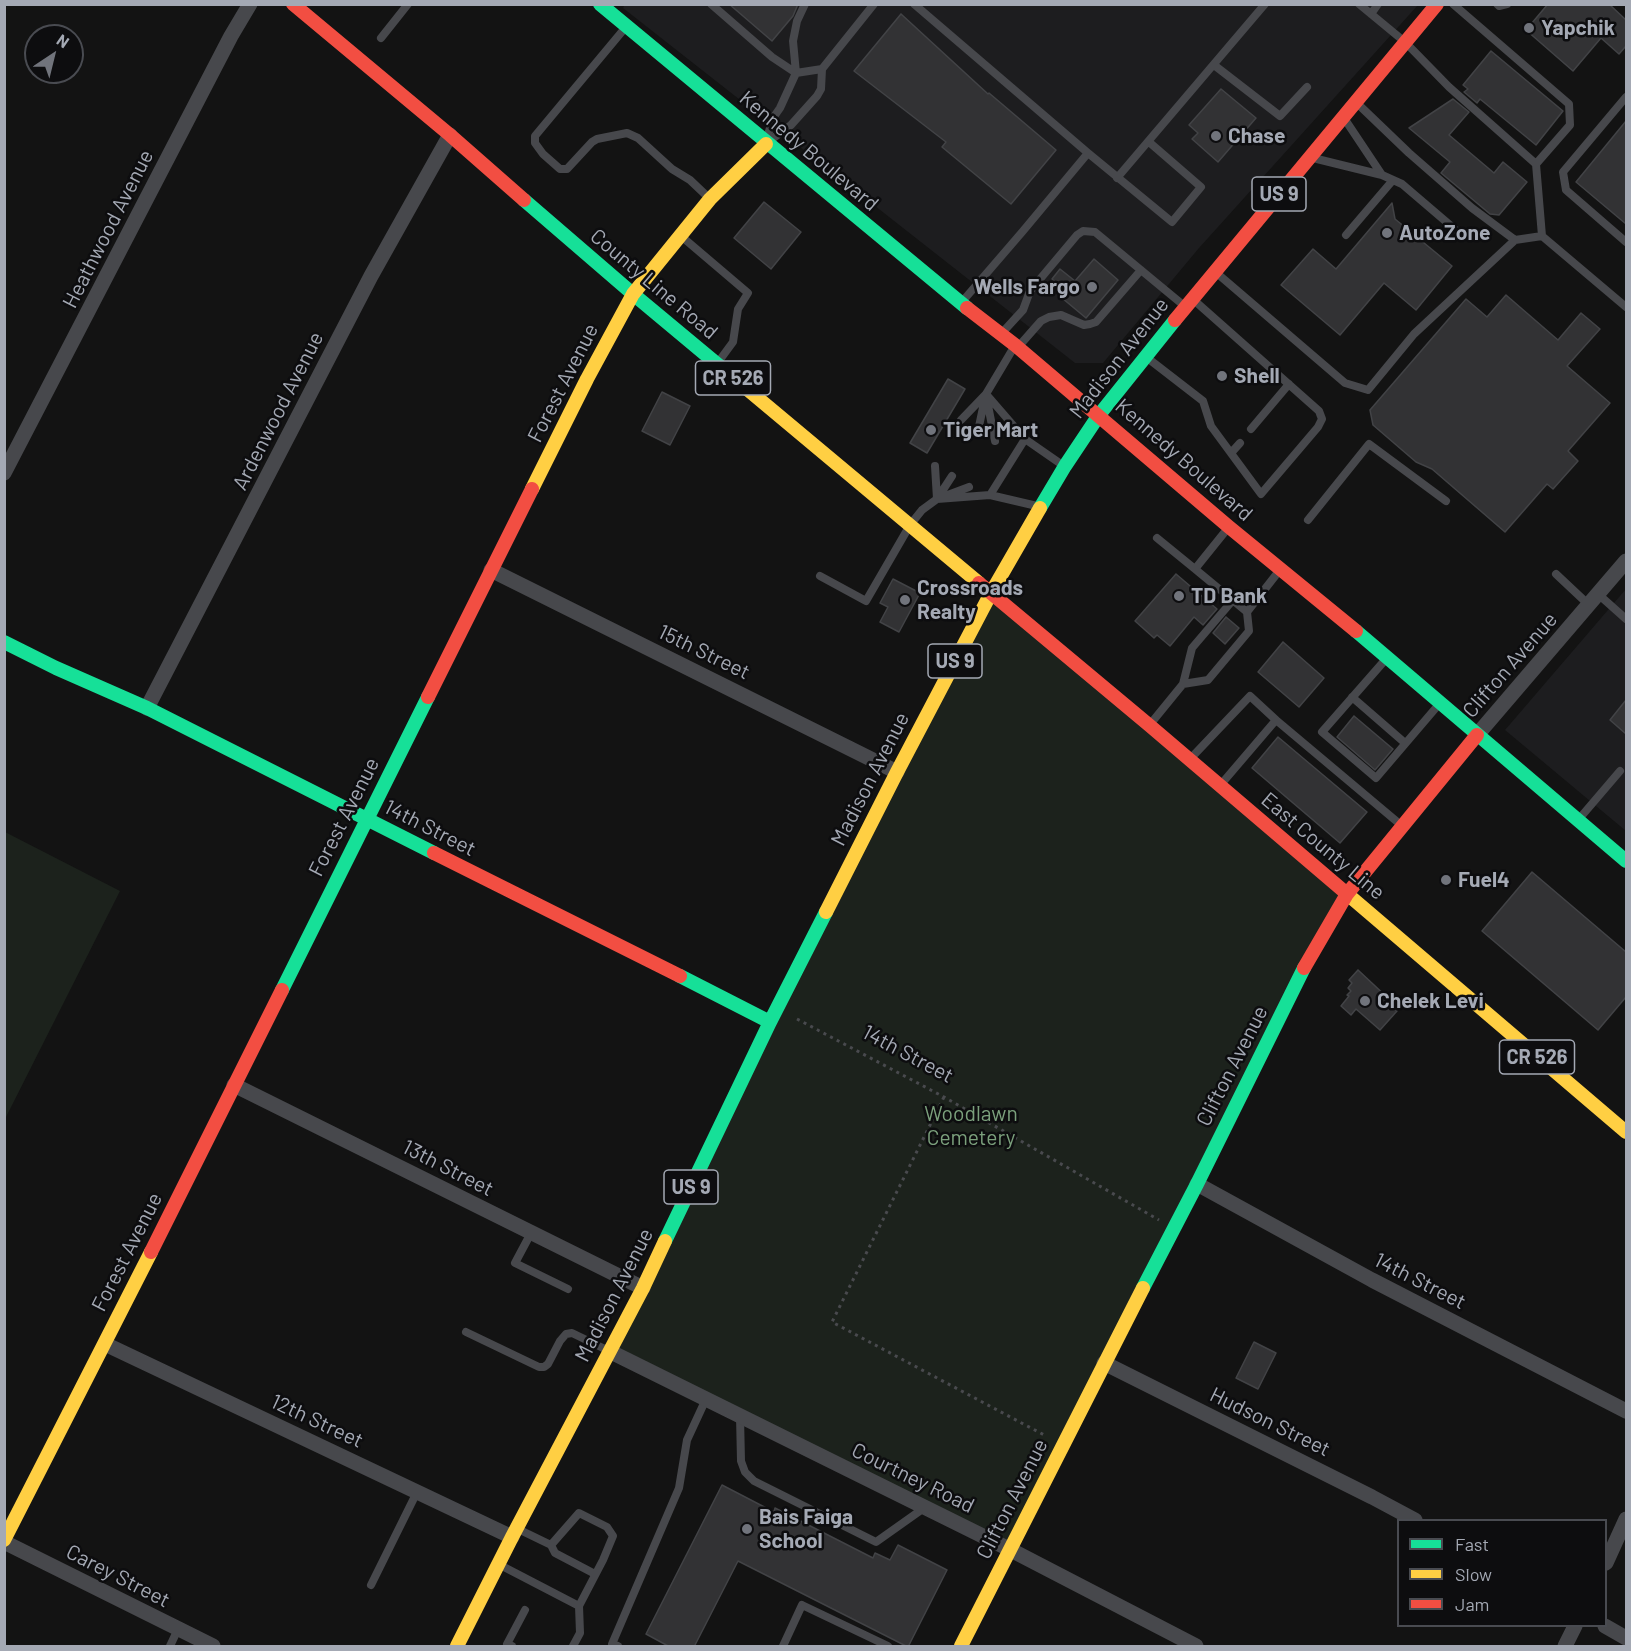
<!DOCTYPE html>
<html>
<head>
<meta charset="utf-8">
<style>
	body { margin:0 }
	#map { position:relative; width:1631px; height:1651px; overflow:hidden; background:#131313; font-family:Barlow,sans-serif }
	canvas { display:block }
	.frame { position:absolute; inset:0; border:6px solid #a4a9b4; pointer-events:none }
	.legend { position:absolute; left:1397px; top:1519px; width:210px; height:108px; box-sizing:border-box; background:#0d0d0f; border:2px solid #494b51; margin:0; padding:8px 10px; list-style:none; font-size:18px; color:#a4a9b4 }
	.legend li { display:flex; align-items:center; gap:12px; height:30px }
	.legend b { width:30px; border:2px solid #494b51 }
	.north { position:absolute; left:24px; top:24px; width:60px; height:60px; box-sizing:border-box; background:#0d0d0f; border:2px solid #494b51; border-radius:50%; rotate:35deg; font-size:16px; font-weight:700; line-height:24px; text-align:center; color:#a4a9b4 }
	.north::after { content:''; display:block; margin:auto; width:21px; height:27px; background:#71747c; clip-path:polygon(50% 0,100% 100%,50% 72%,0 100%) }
</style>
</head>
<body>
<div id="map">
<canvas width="1631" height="1651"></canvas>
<div class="frame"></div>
<ul class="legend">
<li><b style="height:8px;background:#16e098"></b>Fast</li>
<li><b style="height:8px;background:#ffcf43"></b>Slow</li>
<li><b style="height:8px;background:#f24e42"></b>Jam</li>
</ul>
<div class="north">N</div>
</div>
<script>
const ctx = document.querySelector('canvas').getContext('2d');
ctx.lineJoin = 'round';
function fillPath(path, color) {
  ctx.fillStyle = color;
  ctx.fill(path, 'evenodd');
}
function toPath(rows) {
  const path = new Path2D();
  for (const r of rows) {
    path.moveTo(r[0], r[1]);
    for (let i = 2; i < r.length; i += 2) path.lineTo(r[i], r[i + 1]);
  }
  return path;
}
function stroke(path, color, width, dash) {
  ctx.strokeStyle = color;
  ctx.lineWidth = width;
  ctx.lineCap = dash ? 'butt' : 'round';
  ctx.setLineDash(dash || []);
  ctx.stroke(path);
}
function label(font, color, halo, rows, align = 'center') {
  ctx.font = font + ' Barlow,sans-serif';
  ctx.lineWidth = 5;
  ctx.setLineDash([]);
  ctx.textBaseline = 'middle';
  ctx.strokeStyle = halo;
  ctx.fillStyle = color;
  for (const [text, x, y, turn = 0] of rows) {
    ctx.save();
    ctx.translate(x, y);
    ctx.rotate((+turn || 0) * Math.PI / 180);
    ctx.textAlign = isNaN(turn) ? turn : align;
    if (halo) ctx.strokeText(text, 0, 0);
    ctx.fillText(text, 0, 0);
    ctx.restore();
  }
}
fillPath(toPath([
	[625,4,1418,5,1199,248,1103,363,1075,363,623,8],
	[1626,589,1626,831,1505,730]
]), '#1d1d1f');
fillPath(toPath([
	[991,593,1347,894,1009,1549,609,1351],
	[5,832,120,891,5,1119]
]), '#1c221c');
const building = toPath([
	[729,4,798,4,793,16,772,41,729,4],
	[1548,4,1609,4,1626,20,1626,46,1619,54,1601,38,1573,71,1526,30,1548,4],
	[901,14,988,94,989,93,1056,150,1011,204,942,147,946,142,854,71,901,14],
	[1491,51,1563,111,1536,145,1480,99,1477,103,1464,92,1468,89,1463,85,1491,51],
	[1221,89,1256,118,1218,162,1192,139,1198,133,1189,125,1221,89],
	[1453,99,1469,112,1449,135,1494,173,1503,162,1527,182,1499,215,1490,214,1441,173,1450,162,1409,128,1453,99],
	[1626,121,1626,224,1576,182,1626,121],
	[764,202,801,232,771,269,734,238,764,202],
	[1392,203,1395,219,1452,266,1416,310,1384,283,1340,335,1281,285,1313,249,1336,269,1392,203],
	[1094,259,1118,280,1086,318,1062,298,1067,292,1052,279,1060,269,1075,281,1094,259],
	[1506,295,1558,340,1581,313,1600,329,1567,366,1610,403,1568,451,1578,461,1553,489,1547,484,1505,532,1432,469,1416,462,1373,425,1370,410,1466,299,1487,317,1506,295],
	[948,379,965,389,927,453,910,443,948,379],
	[662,392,690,406,670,445,642,431,662,392],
	[1176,574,1217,609,1203,625,1194,617,1170,646,1157,635,1154,638,1135,621,1176,574],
	[893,579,920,593,899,632,880,622,888,607,880,603,893,579],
	[1226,617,1239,628,1225,644,1213,633,1226,617],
	[1283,642,1324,678,1299,707,1258,672,1283,642],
	[1626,700,1626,734,1610,720,1626,700],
	[1354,716,1393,749,1375,770,1337,737,1354,716],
	[1278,737,1367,812,1340,843,1252,768,1278,737],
	[1532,872,1626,952,1626,997,1598,1030,1482,931,1532,872],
	[1358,970,1389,999,1386,1002,1397,1011,1380,1030,1356,1009,1351,1015,1341,1006,1349,996,1347,995,1351,991,1348,988,1352,983,1349,980,1358,970],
	[1254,1342,1276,1353,1258,1389,1236,1378,1254,1342],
	[722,1485,774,1512,775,1508,873,1558,875,1553,890,1560,898,1545,947,1570,908,1647,738,1561,694,1647,670,1647,646,1634,722,1485]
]);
fillPath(building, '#323234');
stroke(building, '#424346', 1.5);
stroke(toPath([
	[797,1019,944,1097,1159,1220],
	[944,1097,832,1322,1046,1436]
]), '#494a4e', 3, [3, 4.5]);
stroke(toPath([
	[711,4,772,57,796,73,822,69],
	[914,4,1088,153,1172,222,1201,187,1149,142],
	[1359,4,1405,42,1449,87,1536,164,1542,236],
	[1453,4,1569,104,1570,125,1536,164],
	[1497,4,1499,6,1507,4],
	[1371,14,1378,4],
	[625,28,535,136,535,143,543,154,560,169,567,169,592,142,597,139,627,133,638,138,672,169,690,180,709,198],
	[381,38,408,4],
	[1214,65,1280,116,1307,87],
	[1626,97,1563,172,1566,190,1626,242],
	[1360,106,1409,153,1472,208,1515,240,1542,236,1626,307],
	[767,138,773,118,780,108,796,73,793,41,797,21,805,4],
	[768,142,791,125,817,96,821,89,822,69,874,4],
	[1317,159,1382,175,1346,121],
	[1382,175,1402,184,1464,237],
	[1117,178,1265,4],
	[1346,235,1393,180],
	[681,236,748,293,738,309,733,342,719,361],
	[1219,275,1345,383,1368,390,1414,334,1515,240],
	[961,303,1023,231,1088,153],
	[1001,334,1023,310,1030,291,1077,235,1083,231,1095,232,1182,304],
	[1019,346,1041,321,1049,317,1061,315,1084,325,1090,324,1096,322,1141,270],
	[1150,360,1203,401,1211,426,1261,494,1318,427,1322,419,1319,411,1196,302],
	[986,394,1025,439,1061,464],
	[986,395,995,441],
	[961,420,986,394,1014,347],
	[1251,429,1289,384],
	[978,431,985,398],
	[1231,453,1240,443],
	[935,466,937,499,969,487],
	[990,495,1025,439],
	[937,499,990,495,1037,506],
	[1308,520,1369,444,1446,501],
	[1157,538,1195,569,1228,528],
	[1556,574,1589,605],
	[820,576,866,601,910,525,922,510,937,499,952,476],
	[1598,594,1626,619],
	[1247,612,1279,571],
	[1386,659,1322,732,1376,778,1440,703],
	[1183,684,1208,680,1249,631,1247,612,1195,569],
	[1352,697,1405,743],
	[1276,720,1401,825],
	[1152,722,1183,684,1192,648,1233,600],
	[1191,758,1250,696,1276,720,1223,782],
	[1579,819,1620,771],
	[531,1233,515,1263,568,1289],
	[466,1332,539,1367,544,1367,548,1364,560,1341,566,1334,572,1333,605,1349],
	[740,1416,741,1461,745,1472,754,1481,876,1542,924,1508],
	[520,1530,551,1545,555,1553,595,1574],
	[551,1545,579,1513,607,1527,613,1536,603,1560,579,1606],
	[502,1566,579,1606,580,1633,573,1646],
	[371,1585,417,1492],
	[170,1646,178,1629],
	[512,1646,507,1644,525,1610],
	[618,1646,612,1644,679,1488,687,1440,706,1399],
	[783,1646,802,1605,888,1646]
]), '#47484c', 8);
stroke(toPath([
	[4,473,231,36,250,4],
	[491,570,897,772],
	[147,708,371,276,450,135],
	[1477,735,1626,561],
	[234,1085,643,1288],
	[1197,1184,1372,1280,1626,1411],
	[105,1344,512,1537],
	[609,1351,1009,1549,1196,1646],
	[1104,1363,1372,1497,1415,1520],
	[4,1542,213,1646],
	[1606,1563,1626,1519],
	[1605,1626,1626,1638],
	[1565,1646,1575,1626]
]), '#47484c', 15);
stroke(toPath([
	[600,4,967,308],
	[524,200,633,294,747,389],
	[1040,508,1065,466,1099,415,1175,320],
	[1356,631,1626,861],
	[4,642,56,668,147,708,434,853],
	[680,976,770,1022],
	[282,990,428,697],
	[665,1241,770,1022,826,912],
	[1143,1288,1197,1184,1304,968]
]), '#16e098', 14);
stroke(toPath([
	[747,389,979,583],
	[532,489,587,379,633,294,710,199,766,144],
	[1346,893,1626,1132],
	[826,912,897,772,991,593,1040,508],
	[4,1540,151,1252],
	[457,1646,512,1537,643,1288,665,1241],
	[961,1646,1143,1288]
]), '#ffcf43', 14);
stroke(toPath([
	[293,4,450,135,524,200],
	[967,308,1015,345,1229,527,1356,631],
	[1175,320,1437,4],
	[979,583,1149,725,1346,893],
	[428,697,532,489],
	[434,853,680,976],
	[1304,968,1347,894,1477,735],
	[151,1252,282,990]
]), '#f24e42', 14);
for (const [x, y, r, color] of [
	[1529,28,6,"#71747c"],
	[1216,136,6,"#71747c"],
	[1387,233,6,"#71747c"],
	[1092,287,6,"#71747c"],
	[1222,376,6,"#71747c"],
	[931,430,6,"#71747c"],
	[1179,596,6,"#71747c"],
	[905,600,6,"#71747c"],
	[1446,880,6,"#71747c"],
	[1365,1001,6,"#71747c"],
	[747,1529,6,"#71747c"]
]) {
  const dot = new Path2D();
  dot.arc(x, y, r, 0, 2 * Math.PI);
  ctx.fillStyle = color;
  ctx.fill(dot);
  stroke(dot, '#0d0d0f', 2);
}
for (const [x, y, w] of [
	[1279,194,54],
	[733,378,75],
	[955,661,54],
	[1537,1057,75],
	[691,1187,54]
]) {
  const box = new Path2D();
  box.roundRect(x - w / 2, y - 17, w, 34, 4.5);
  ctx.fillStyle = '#0d0d0f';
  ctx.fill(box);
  stroke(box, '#a4a9b4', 1.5);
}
label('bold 20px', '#a4a9b4', null, [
	["US 9",1279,194],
	["CR 526",733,378],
	["US 9",955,661],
	["CR 526",1537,1057],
	["US 9",691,1187]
]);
label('bold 21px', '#a4a9b4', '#0d0d0f', [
	["Yapchik",1541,28],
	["Chase",1228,136],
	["AutoZone",1399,233],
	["Wells Fargo",1080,287,"right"],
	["Shell",1234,376],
	["Tiger Mart",943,430],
	["Crossroads",917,588],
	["Realty",917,612],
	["TD Bank",1191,596],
	["Fuel4",1458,880],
	["Chelek Levi",1377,1001],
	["Bais Faiga",759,1517],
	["School",759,1541]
], 'left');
label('21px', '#a4a9b4', '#0d0d0f', [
	["Kennedy Boulevard",809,151,40],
	["Heathwood Avenue",108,229,-63],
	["County Line Road",654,284,40],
	["Madison Avenue",1119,358,-52],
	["Forest Avenue",563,383,-63],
	["Ardenwood Avenue",278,411,-63],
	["Kennedy Boulevard",1184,460,41],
	["15th Street",704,652,26],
	["Clifton Avenue",1510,665,-49],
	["Madison Avenue",870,779,-63],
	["Forest Avenue",344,817,-63],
	["14th Street",430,828,27],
	["East County Line",1323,846,40],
	["14th Street",908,1054,28],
	["Clifton Avenue",1232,1066,-63],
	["13th Street",448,1168,27],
	["Forest Avenue",127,1252,-63],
	["14th Street",1420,1281,27],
	["Madison Avenue",614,1295,-63],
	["12th Street",317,1421,25],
	["Hudson Street",1270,1422,26],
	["Courtney Road",913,1478,26],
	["Clifton Avenue",1012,1499,-63],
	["Carey Street",118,1576,27]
]);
label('21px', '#7ba07c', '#0d0d0f', [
	["Woodlawn",971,1114],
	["Cemetery",971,1138]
]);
</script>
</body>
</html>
